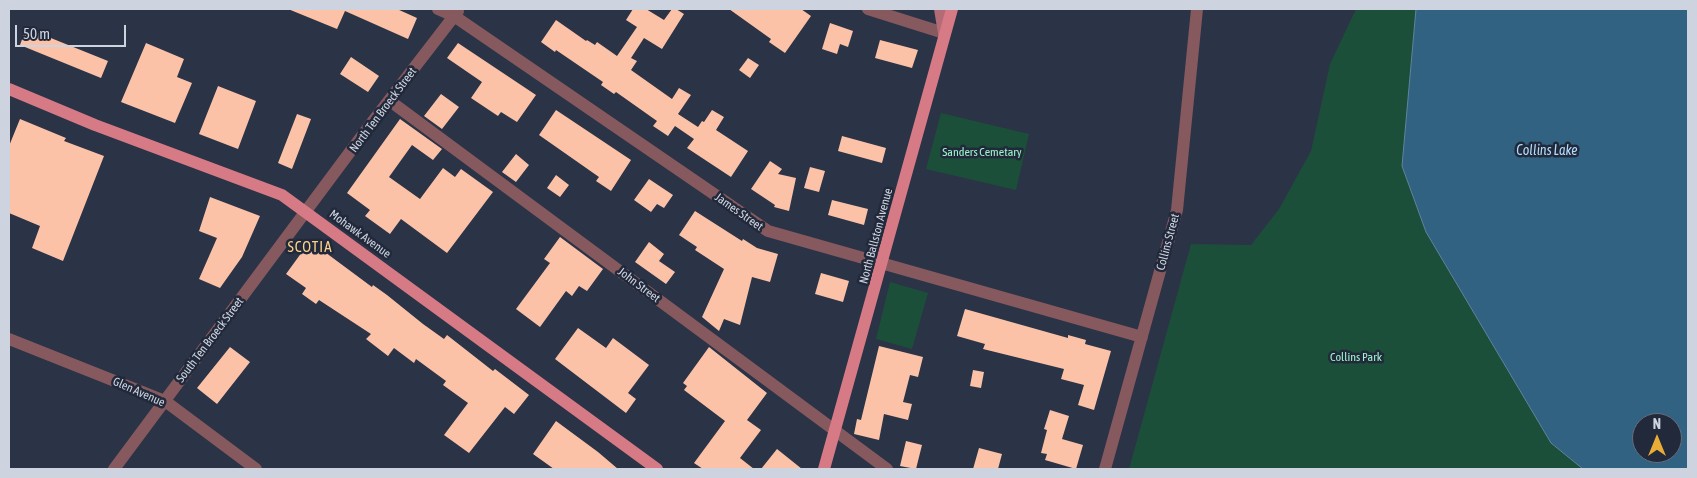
<!DOCTYPE html>
<html>
<head>
<meta charset="utf-8">
<style>
	body { margin:0 }
	#map { position:relative; width:1697px; height:478px; overflow:hidden; background:#2b3346; font-family:"Asap Condensed",sans-serif }
	canvas { display:block }
	.frame { position:absolute; inset:0; border:10px solid #cdd3df; pointer-events:none }
	.north { position:absolute; left:1632px; top:413px; width:50px; height:50px; box-sizing:border-box; background:#21293b; border:1px solid #666d7d; border-radius:50%; rotate:0deg; font-size:14px; font-weight:700; line-height:20px; text-align:center; color:#cdd3df }
	.north::after { content:''; display:block; margin:auto; width:18px; height:22px; background:#e8ac37; clip-path:polygon(50% 0,100% 100%,50% 72%,0 100%) }
	.scale { position:absolute; left:15px; top:25px; width:111px; height:22px; box-sizing:border-box; border:2px solid #cdd3df; border-top:0; padding-left:6px; font-size:15px; line-height:18px; white-space:nowrap; color:#cdd3df; -webkit-text-stroke:4px #21293b; paint-order:stroke }
</style>
</head>
<body>
<div id="map">
<canvas width="1697" height="478"></canvas>
<div class="frame"></div>
<div class="north">N</div>
<div class="scale">50 m</div>
</div>
<script>
const ctx = document.querySelector('canvas').getContext('2d');
ctx.lineJoin = 'round';
function fillPath(path, color) {
  ctx.fillStyle = color;
  ctx.fill(path, 'evenodd');
}
function toPath(rows) {
  const path = new Path2D();
  for (const r of rows) {
    path.moveTo(r[0], r[1]);
    for (let i = 2; i < r.length; i += 2) path.lineTo(r[i], r[i + 1]);
  }
  return path;
}
function stroke(path, color, width, dash) {
  ctx.strokeStyle = color;
  ctx.lineWidth = width;
  ctx.lineCap = dash ? 'butt' : 'round';
  ctx.setLineDash(dash || []);
  ctx.stroke(path);
}
function label(font, color, halo, rows, align = 'center') {
  ctx.font = font + ' "Asap Condensed",sans-serif';
  ctx.lineWidth = 5;
  ctx.setLineDash([]);
  ctx.textBaseline = 'middle';
  ctx.strokeStyle = halo;
  ctx.fillStyle = color;
  for (const [text, x, y, turn = 0] of rows) {
    ctx.save();
    ctx.translate(x, y);
    ctx.rotate((+turn || 0) * Math.PI / 180);
    ctx.textAlign = isNaN(turn) ? turn : align;
    if (halo) ctx.strokeText(text, 0, 0);
    ctx.fillText(text, 0, 0);
    ctx.restore();
  }
}
fillPath(toPath([
	[1356,9,1416,9,1402,166,1426,232,1551,443,1583,469,1129,469,1191,244,1251,245,1279,209,1311,151,1330,64],
	[941,113,1029,134,1016,190,926,169],
	[890,282,928,293,912,349,876,339]
]), '#1c4f39');
const water = toPath([
	[1416,9,1688,9,1688,469,1583,469,1551,443,1426,232,1402,166,1416,9],
	[1642,423,1672,423,1672,453,1642,453,1642,423]
]);
fillPath(water, '#316282');
stroke(water, '#60849e', 1);
fillPath(toPath([
	[288,9,397,9,417,18,408,39,345,11,337,29],
	[633,9,646,9,664,20,672,9,676,9,684,14,662,49,644,38,631,58,637,61,631,70,672,99,679,88,691,95,678,114,698,127,702,121,704,122,712,110,724,117,716,130,748,151,731,177,687,148,694,139,675,126,668,136,653,126,657,121,616,92,614,94,601,85,603,82,556,50,555,52,541,42,556,20,586,41,587,40,595,45,597,42,617,56,637,27,626,20],
	[729,9,801,9,811,16,785,53,769,42,771,39],
	[830,23,853,31,848,47,840,44,837,54,822,49],
	[26,28,108,61,101,78,20,45],
	[880,40,918,50,912,68,875,58],
	[146,43,184,59,177,77,192,83,175,123,121,102],
	[458,43,536,95,517,122,501,112,498,116,471,98,482,82,447,58],
	[351,57,379,76,368,92,340,74],
	[748,58,759,65,750,78,739,70],
	[218,86,256,101,238,149,199,134],
	[441,94,459,107,442,129,424,116],
	[556,110,631,160,611,191,596,181,599,177,539,135],
	[297,114,311,119,292,169,278,163],
	[20,119,66,138,64,141,104,156,63,261,32,248,40,226,9,213,9,146],
	[400,119,442,149,433,160,412,145,389,177,420,199,443,168,455,177,461,169,493,192,447,253,401,219,390,234,365,216,370,210,347,193],
	[842,136,886,148,882,163,838,151],
	[516,154,529,165,516,182,502,172],
	[770,161,782,169,778,174,796,178,789,211,774,207,775,205,751,189],
	[810,167,825,171,819,192,804,188],
	[556,175,569,185,560,197,547,188],
	[649,179,673,195,664,208,657,204,651,212,634,200],
	[210,197,260,216,242,257,220,288,199,279,217,238,199,231],
	[832,200,868,209,864,225,828,215],
	[695,211,742,241,743,239,757,248,778,254,770,282,752,277,740,325,724,319,719,331,702,317,724,269,695,250,697,247,679,235],
	[560,237,603,269,587,291,579,286,572,296,566,291,540,327,516,309,550,263,544,259],
	[310,241,372,287,373,285,387,295,423,324,444,339,447,335,493,371,495,369,529,395,514,414,505,407,469,453,444,435,468,403,443,385,446,381,416,359,414,363,394,348,388,356,366,339,371,334,319,300,316,304,302,294,306,288,286,274],
	[649,242,664,254,659,261,675,272,666,284,635,262],
	[821,273,849,281,843,302,815,294],
	[965,309,1068,338,1068,335,1086,340,1085,344,1111,351,1094,410,1078,405,1084,385,1061,379,1064,369,983,349,985,344,957,336],
	[578,328,606,348,613,338,649,365,628,393,636,399,626,413,555,359],
	[879,346,923,357,918,377,910,375,903,402,912,404,908,420,884,414,879,440,854,434,857,419,861,420],
	[230,347,250,362,217,404,197,388],
	[709,347,767,393,747,420,761,430,740,458,754,469,703,469,694,463,725,421,684,390,687,386,683,383],
	[973,370,984,372,981,388,970,386],
	[1050,410,1069,416,1062,439,1083,445,1076,469,1045,460,1047,454,1041,453,1047,430,1044,429],
	[556,421,598,452,618,469,554,469,533,454],
	[906,441,922,445,916,469,900,466],
	[979,448,1002,454,998,469,973,469],
	[777,449,802,469,761,469]
]), '#fcc2a8');
stroke(toPath([
	[438,9,454,16,768,231,1142,337],
	[868,9,944,33],
	[390,101,887,469],
	[9,339,165,401,256,469],
	[114,469,370,125,458,11],
	[1105,469,1177,210,1197,9]
]), '#86595e', 12);
stroke(toPath([
	[940,9,944,33]
]), '#b36c75', 12);
stroke(toPath([
	[9,89,95,125,282,195,657,469],
	[824,469,952,9]
]), '#d67a86', 12);
label('12px', '#cdd3df', '#21293b', [
	["North Ten Broeck Street",383,110,-53],
	["James Street",739,212,35],
	["Mohawk Avenue",360,234,36],
	["North Ballston Avenue",876,236,-75],
	["Collins Street",1168,242,-75],
	["John Street",639,285,37],
	["South Ten Broeck Street",210,340,-53],
	["Glen Avenue",139,392,24]
]);
label('12px', '#9cf5ca', '#21293b', [
	["Sanders Cemetary",982,152],
	["Collins Park",1356,357]
]);
label('italic 14px', '#b2ddfc', '#21293b', [
	["Collins Lake",1547,151]
]);
ctx.letterSpacing = '1px';
label('15px', '#fbd18b', '#21293b', [
	["SCOTIA",310,247]
]);
ctx.letterSpacing = '0px';
</script>
</body>
</html>
